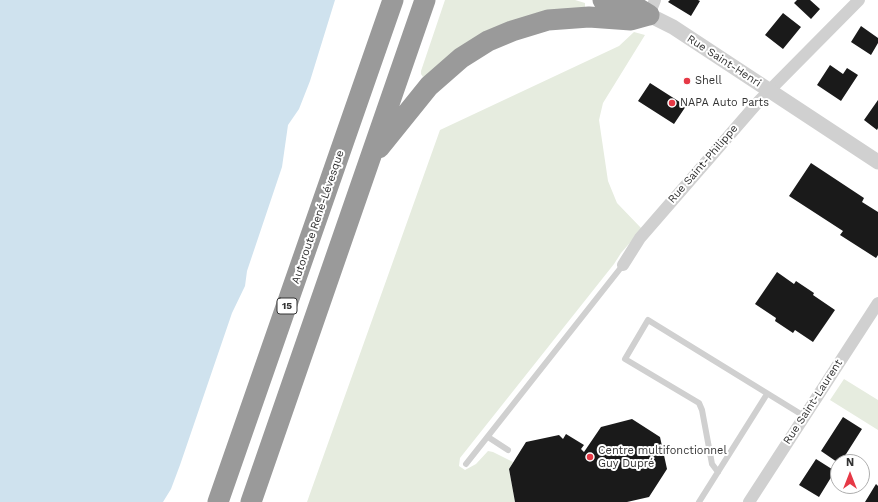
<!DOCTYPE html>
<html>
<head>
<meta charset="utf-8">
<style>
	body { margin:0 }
	#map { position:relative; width:878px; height:502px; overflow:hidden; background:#fff; font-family:"Work Sans",sans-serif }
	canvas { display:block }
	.north { position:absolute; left:830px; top:454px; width:40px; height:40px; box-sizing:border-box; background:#fff; border:1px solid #adadad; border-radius:50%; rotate:0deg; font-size:11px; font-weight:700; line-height:16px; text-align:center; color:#333 }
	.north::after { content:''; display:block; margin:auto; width:14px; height:18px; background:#e63946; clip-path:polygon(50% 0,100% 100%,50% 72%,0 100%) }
</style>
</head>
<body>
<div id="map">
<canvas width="878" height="502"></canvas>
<div class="north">N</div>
</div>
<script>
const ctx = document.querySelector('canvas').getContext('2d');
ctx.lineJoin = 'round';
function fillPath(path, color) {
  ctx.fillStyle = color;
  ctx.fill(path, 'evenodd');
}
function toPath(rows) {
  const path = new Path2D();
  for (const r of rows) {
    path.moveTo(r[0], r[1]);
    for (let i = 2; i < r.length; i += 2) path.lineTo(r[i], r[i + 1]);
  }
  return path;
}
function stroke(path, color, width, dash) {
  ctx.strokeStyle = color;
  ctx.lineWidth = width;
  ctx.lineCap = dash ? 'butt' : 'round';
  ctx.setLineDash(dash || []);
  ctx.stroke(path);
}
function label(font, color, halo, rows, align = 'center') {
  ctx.font = font + ' "Work Sans",sans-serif';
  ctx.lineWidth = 4;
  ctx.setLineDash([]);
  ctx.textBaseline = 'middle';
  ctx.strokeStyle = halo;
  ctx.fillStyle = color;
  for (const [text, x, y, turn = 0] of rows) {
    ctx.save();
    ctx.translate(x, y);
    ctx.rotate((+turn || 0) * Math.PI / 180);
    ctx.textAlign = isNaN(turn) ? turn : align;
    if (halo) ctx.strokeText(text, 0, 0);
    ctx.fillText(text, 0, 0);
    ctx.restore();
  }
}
fillPath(toPath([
	[445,0,575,0,585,3,585,11,423,77,421,74,421,71],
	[634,32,645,35,603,103,599,120,608,181,617,203,642,229,621,253,614,264,460,458,459,466,465,470,476,464,488,451,493,452,513,462,509,469,515,502,307,502,440,130,619,46],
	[844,379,878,400,878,430,830,400]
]), '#e6ecdf');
fillPath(toPath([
	[0,0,335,0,310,81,299,109,288,125,282,167,247,271,245,286,232,313,180,465,171,489,163,502,0,502]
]), '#cfe2ee');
fillPath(toPath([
	[670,0,698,0,700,1,691,16,668,2],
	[797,0,810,0,820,9,811,19,794,3],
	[783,13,801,27,783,49,765,35],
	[861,26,878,38,878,43,871,55,851,42],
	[830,65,843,74,847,68,858,75,841,101,817,85],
	[650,83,686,106,674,124,638,101],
	[878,100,878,128,877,130,864,120],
	[811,163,864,198,862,202,878,212,878,255,876,258,840,235,843,231,789,196],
	[777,272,794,284,796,281,814,293,813,295,835,310,813,342,795,330,793,333,775,321,776,318,755,304],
	[843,417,862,429,841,462,837,462,821,451],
	[632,419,660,437,667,469,649,497,627,502,515,502,509,469,526,442,559,435,563,439,566,434,584,445,581,449,584,452,601,427],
	[816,459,835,471,819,497,799,485],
	[876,484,878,486,878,502,865,502]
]), '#1a1a1a');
stroke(toPath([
	[488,437,508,450],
	[466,464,623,265],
	[718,472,712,464,702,410,699,403,625,359,648,320,804,416],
	[699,502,767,394]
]), '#d0d0d0', 6);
stroke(toPath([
	[649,15,655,0],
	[623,265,640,238,759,101,859,0],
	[749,502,878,303]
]), '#d0d0d0', 12);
stroke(toPath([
	[649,15,673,27,878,162]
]), '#d0d0d0', 15);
stroke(toPath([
	[603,0,631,4,649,15],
	[379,148,429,86,461,58,488,41,512,31,548,20,589,17,631,20,649,15],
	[218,502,393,0],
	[251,502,425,0]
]), '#9a9a9a', 21);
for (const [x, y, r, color] of [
	[687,81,4,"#e63946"],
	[672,103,4,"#e63946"],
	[590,457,4,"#e63946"]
]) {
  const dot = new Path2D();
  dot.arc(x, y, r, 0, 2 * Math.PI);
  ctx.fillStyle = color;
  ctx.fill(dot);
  stroke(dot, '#fff', 1.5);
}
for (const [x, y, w] of [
	[287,306,20]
]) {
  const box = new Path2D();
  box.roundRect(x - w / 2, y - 8, w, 16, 3);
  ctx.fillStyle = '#fff';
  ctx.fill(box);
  stroke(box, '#333', 1);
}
label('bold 10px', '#333', null, [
	["15",287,306]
]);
label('11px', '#333', '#fff', [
	["Rue Saint-Henri",724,61,33],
	["Rue Saint-Philippe",703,164,-49],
	["Autoroute René-Lévesque",318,217,-71],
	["Rue Saint-Laurent",813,402,-57]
]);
label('11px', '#333', '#fff', [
	["Shell",695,81],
	["NAPA Auto Parts",680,103],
	["Centre multifonctionnel",598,451],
	["Guy Dupré",598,464]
], 'left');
</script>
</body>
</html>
